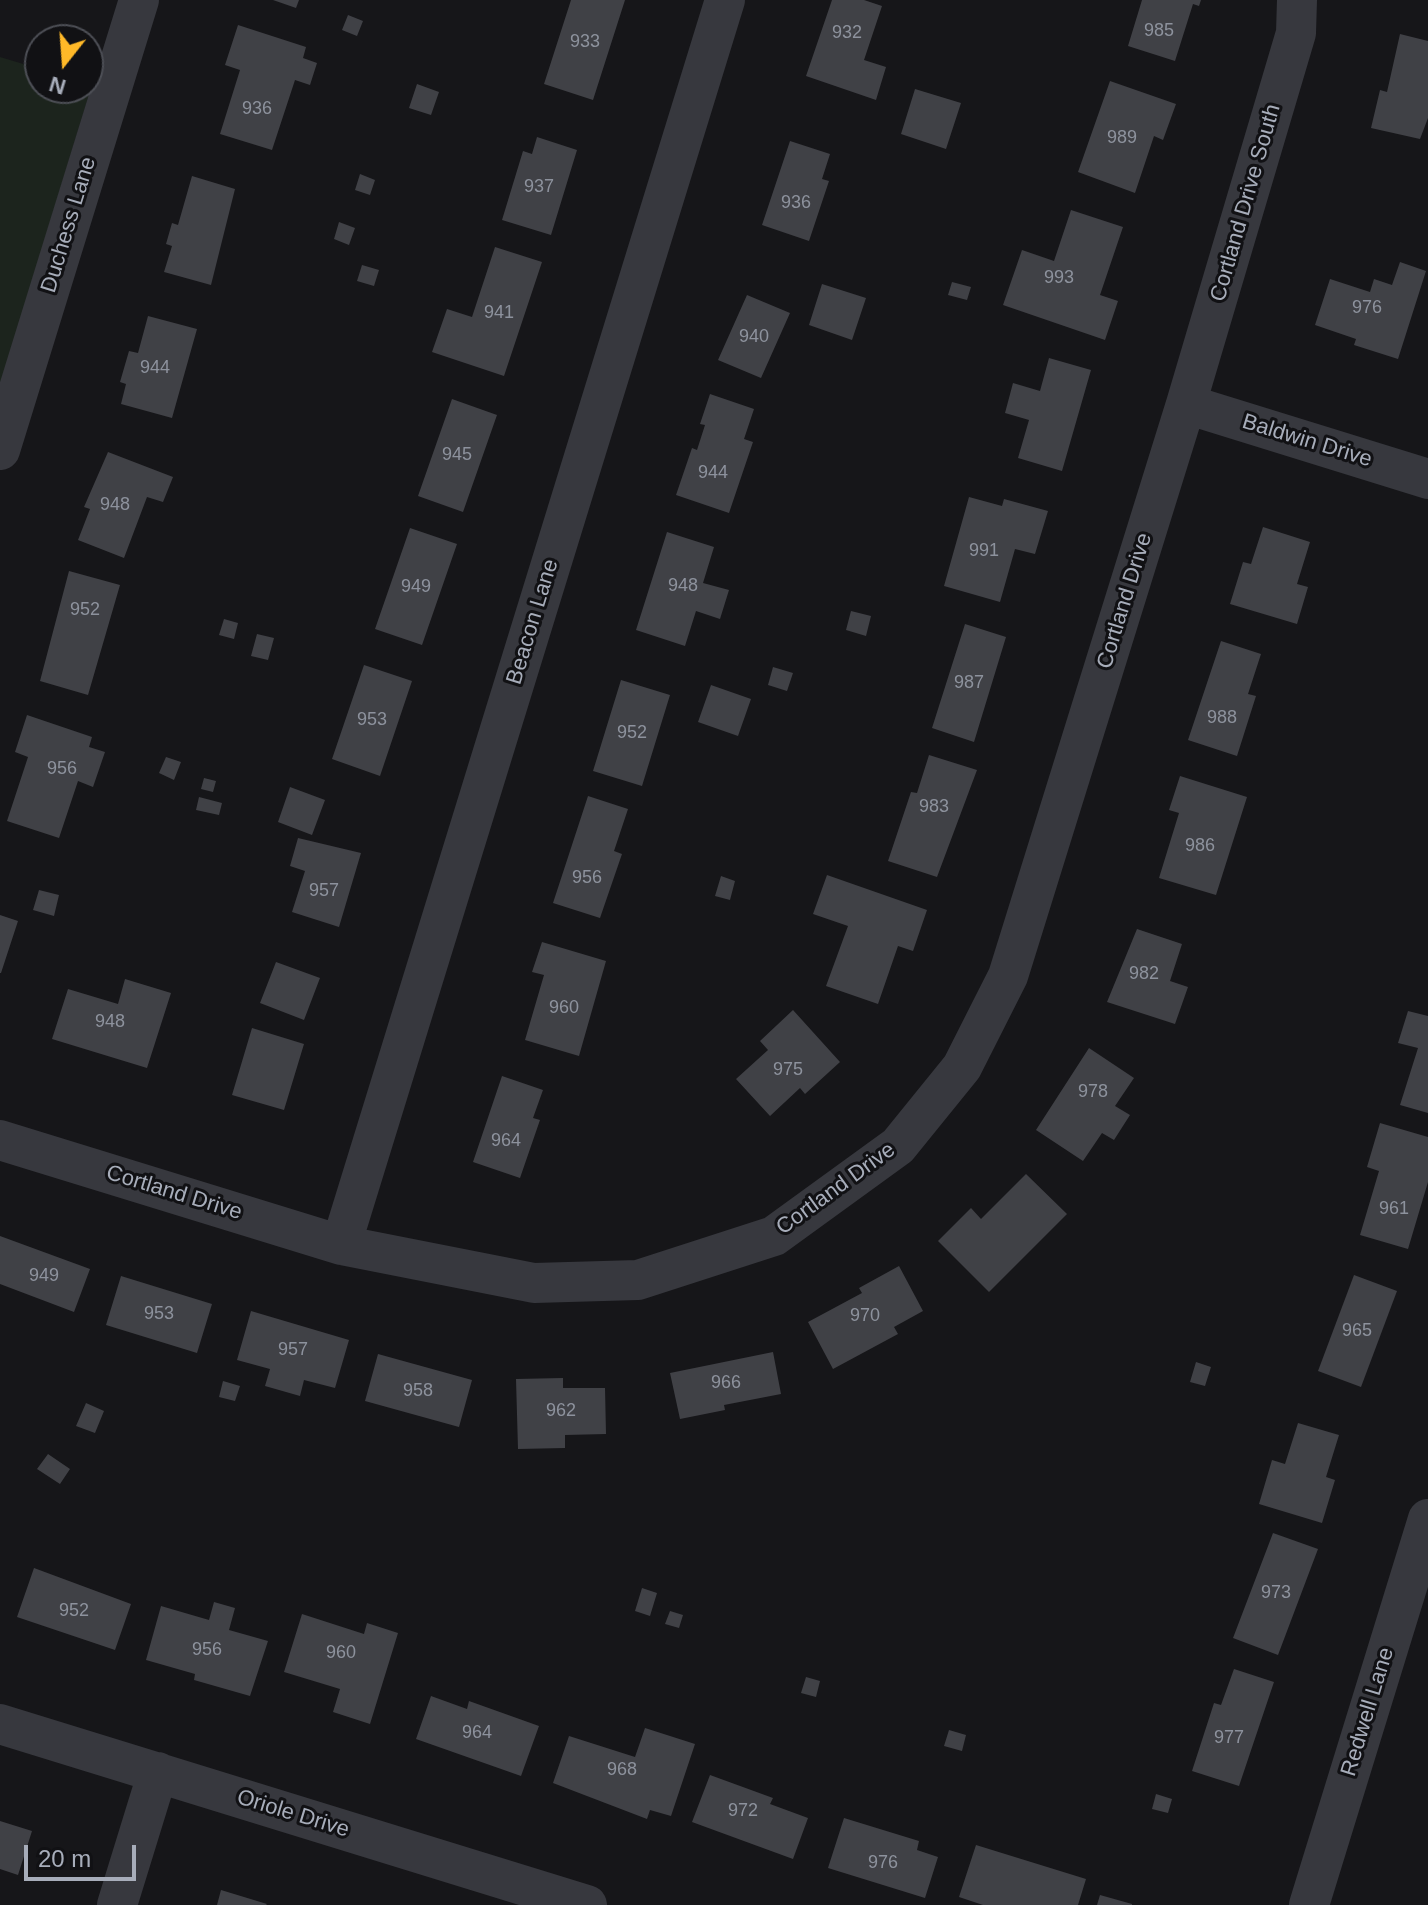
<!DOCTYPE html>
<html>
<head>
<meta charset="utf-8">
<style>
	body { margin:0 }
	#map { position:relative; width:1428px; height:1905px; overflow:hidden; background:#161619; font-family:Arial,sans-serif }
	canvas { display:block }
	.north { position:absolute; left:24px; top:24px; width:80px; height:80px; box-sizing:border-box; background:#111114; border:2px solid #4d4f56; border-radius:50%; rotate:197deg; font-size:22px; font-weight:700; line-height:32px; text-align:center; color:#a7adba }
	.north::after { content:''; display:block; margin:auto; width:28px; height:36px; background:#ffb928; clip-path:polygon(50% 0,100% 100%,50% 72%,0 100%) }
	.scale { position:absolute; left:24px; top:1845px; width:112px; height:36px; box-sizing:border-box; border:4px solid #a7adba; border-top:0; padding-left:10px; font-size:24px; line-height:28px; white-space:nowrap; color:#a7adba; -webkit-text-stroke:6px #111114; paint-order:stroke }
</style>
</head>
<body>
<div id="map">
<canvas width="1428" height="1905"></canvas>
<div class="north">N</div>
<div class="scale">20 m</div>
</div>
<script>
const ctx = document.querySelector('canvas').getContext('2d');
ctx.lineJoin = 'round';
function fillPath(path, color) {
  ctx.fillStyle = color;
  ctx.fill(path, 'evenodd');
}
function toPath(rows) {
  const path = new Path2D();
  for (const r of rows) {
    path.moveTo(r[0], r[1]);
    for (let i = 2; i < r.length; i += 2) path.lineTo(r[i], r[i + 1]);
  }
  return path;
}
function stroke(path, color, width, dash) {
  ctx.strokeStyle = color;
  ctx.lineWidth = width;
  ctx.lineCap = dash ? 'butt' : 'round';
  ctx.setLineDash(dash || []);
  ctx.stroke(path);
}
function label(font, color, halo, rows, align = 'center') {
  ctx.font = font + ' Arial,sans-serif';
  ctx.lineWidth = 6;
  ctx.setLineDash([]);
  ctx.textBaseline = 'middle';
  ctx.strokeStyle = halo;
  ctx.fillStyle = color;
  for (const [text, x, y, turn = 0] of rows) {
    ctx.save();
    ctx.translate(x, y);
    ctx.rotate((+turn || 0) * Math.PI / 180);
    ctx.textAlign = isNaN(turn) ? turn : align;
    if (halo) ctx.strokeText(text, 0, 0);
    ctx.fillText(text, 0, 0);
    ctx.restore();
  }
}
fillPath(toPath([
	[0,57,40,69,40,88,91,88,0,386]
]), '#1c241d');
fillPath(toPath([
	[273,0,299,0,296,8],
	[571,0,625,0,593,100,544,84],
	[832,0,864,0,882,6,864,60,886,67,876,100,806,76],
	[1142,0,1201,0,1199,6,1193,4,1175,61,1128,46],
	[348,15,363,21,357,36,342,30],
	[238,25,306,47,303,58,317,63,310,85,295,80,272,150,220,134,240,70,225,65],
	[1400,34,1428,41,1428,118,1420,139,1371,128,1380,90,1387,92],
	[1110,81,1176,104,1163,140,1154,136,1135,193,1078,172],
	[417,84,439,92,431,115,409,108],
	[915,89,961,103,946,149,901,134],
	[537,137,577,150,551,235,502,220,523,151,532,154],
	[790,141,830,154,822,179,829,181,809,241,762,225],
	[360,174,375,180,370,195,355,190],
	[192,176,235,189,211,285,164,272,172,246,166,244,172,223,178,225],
	[1071,210,1123,227,1100,295,1118,301,1105,340,1003,305,1022,250,1054,261],
	[339,222,355,228,349,245,334,239],
	[495,247,542,262,504,376,432,352,447,309,472,317],
	[1400,262,1426,271,1398,359,1354,345,1356,339,1315,325,1330,279,1370,292,1374,279,1392,285],
	[362,265,379,270,374,286,357,281],
	[952,282,971,287,967,300,948,295],
	[822,284,866,298,852,340,809,325],
	[747,295,790,313,761,378,718,360],
	[148,316,197,329,172,418,121,404,126,384,120,382,129,351,138,353],
	[1049,358,1091,370,1062,471,1018,458,1029,420,1005,413,1013,383,1040,391],
	[710,394,754,409,744,439,753,442,729,513,676,495,692,448,697,450,705,425,700,424],
	[452,399,497,415,463,512,418,496],
	[108,452,173,477,163,502,147,497,124,558,78,540,90,509,84,507],
	[969,497,1002,506,1004,499,1048,511,1035,554,1015,549,1000,602,944,586],
	[1263,527,1310,542,1297,584,1308,587,1297,624,1230,604,1243,562,1251,564],
	[410,528,457,544,422,645,375,629],
	[667,532,714,547,703,583,729,590,720,619,696,611,685,646,636,630],
	[69,571,120,585,88,695,40,681],
	[851,611,871,616,866,636,846,630],
	[224,619,238,623,234,639,219,635],
	[965,624,1006,637,974,742,932,728],
	[257,634,274,638,268,660,251,656],
	[1221,641,1261,654,1248,694,1256,696,1237,756,1188,740],
	[364,665,412,681,380,776,332,759],
	[773,667,793,673,787,691,768,685],
	[621,680,670,695,642,786,593,771],
	[711,685,751,699,738,736,698,722],
	[27,715,92,737,89,747,105,752,93,787,78,781,59,838,7,821,28,757,15,752],
	[929,755,977,770,937,877,888,861,911,792,917,793],
	[166,757,181,762,174,780,159,773],
	[1180,776,1247,797,1216,895,1159,878,1179,813,1169,810],
	[204,778,216,781,213,792,201,789],
	[290,787,325,800,312,835,278,822],
	[588,796,628,809,614,851,622,854,600,918,553,903],
	[199,797,222,803,219,815,196,810],
	[298,838,361,853,339,927,292,912,305,871,290,866],
	[827,875,927,910,913,951,898,946,878,1004,826,986,848,926,813,914],
	[721,876,735,881,730,900,715,896],
	[39,890,59,895,54,916,33,910],
	[0,915,18,921,1,973,0,973],
	[1137,929,1182,944,1170,981,1188,987,1175,1024,1107,1002],
	[542,942,606,961,579,1056,525,1040,544,975,532,972],
	[276,962,320,978,304,1020,260,1003],
	[125,979,171,993,147,1068,52,1039,68,989,118,1004],
	[793,1010,840,1062,805,1094,800,1088,770,1116,736,1079,768,1050,760,1041],
	[1408,1011,1428,1016,1428,1113,1400,1105,1418,1048,1398,1043],
	[252,1028,304,1044,284,1110,232,1095],
	[1089,1048,1134,1078,1115,1106,1130,1115,1114,1140,1102,1133,1083,1161,1036,1130],
	[502,1076,543,1090,533,1118,540,1120,520,1178,473,1162],
	[1380,1123,1428,1137,1428,1182,1408,1249,1360,1235,1379,1171,1367,1167],
	[1026,1174,1067,1214,989,1292,938,1241,971,1208,981,1219],
	[0,1236,90,1269,74,1312,0,1284],
	[899,1266,923,1311,894,1327,898,1334,833,1369,808,1322,862,1293,859,1288],
	[1354,1275,1397,1291,1361,1387,1318,1371],
	[121,1276,212,1304,197,1353,106,1325],
	[251,1311,349,1340,335,1388,304,1380,300,1396,265,1386,270,1369,237,1360],
	[773,1352,781,1394,724,1405,725,1410,680,1419,670,1373],
	[378,1354,472,1380,459,1427,365,1401],
	[1196,1362,1211,1367,1205,1386,1190,1382],
	[563,1378,563,1388,605,1388,606,1434,565,1435,565,1448,518,1449,516,1379],
	[223,1381,240,1386,235,1401,219,1397],
	[86,1403,104,1411,95,1433,76,1426],
	[1298,1423,1339,1435,1326,1477,1335,1480,1322,1523,1259,1504,1272,1460,1285,1464],
	[48,1454,70,1469,60,1484,37,1469],
	[1273,1533,1318,1549,1278,1655,1233,1638],
	[34,1568,131,1604,115,1650,17,1617],
	[642,1588,657,1593,650,1616,635,1611],
	[214,1602,235,1608,229,1630,268,1641,250,1696,194,1680,195,1674,146,1660,161,1606,209,1620],
	[670,1611,683,1615,679,1628,665,1624],
	[302,1614,364,1634,367,1623,398,1633,370,1724,333,1712,340,1689,284,1672],
	[1234,1669,1274,1682,1239,1786,1192,1771,1214,1703,1221,1705],
	[806,1677,820,1681,816,1697,801,1693],
	[431,1696,467,1709,469,1701,539,1726,521,1776,416,1739],
	[645,1728,695,1744,671,1816,650,1810,647,1819,553,1783,569,1736,635,1757],
	[949,1730,966,1735,962,1751,944,1746],
	[710,1775,773,1798,770,1804,808,1818,793,1859,692,1822],
	[1156,1794,1172,1799,1168,1813,1152,1809],
	[844,1818,919,1841,917,1850,938,1857,925,1898,828,1868],
	[0,1821,32,1831,18,1875,0,1869],
	[976,1845,1086,1879,1078,1905,983,1905,959,1897],
	[221,1890,267,1904,266,1905,217,1905],
	[1100,1895,1132,1904,1132,1905,1097,1905]
]), '#404146');
stroke(toPath([
	[1186,404,1428,479],
	[0,450,139,0],
	[0,1140,341,1245,534,1283,638,1280,774,1236,898,1146,962,1067,1008,976,1186,404,1296,33,1297,0],
	[341,1245,725,0],
	[0,1724,587,1905],
	[117,1905,158,1772],
	[1309,1905,1428,1519]
]), '#37383e', 40);
label('18px', '#8d929d', null, [
	["985",1159,31],
	["932",847,33],
	["933",585,42],
	["936",257,109],
	["989",1122,138],
	["937",539,187],
	["936",796,203],
	["993",1059,278],
	["976",1367,308],
	["941",499,313],
	["940",754,337],
	["944",155,368],
	["945",457,455],
	["944",713,473],
	["948",115,505],
	["991",984,551],
	["948",683,586],
	["949",416,587],
	["952",85,610],
	["987",969,683],
	["988",1222,718],
	["953",372,720],
	["952",632,733],
	["956",62,769],
	["983",934,807],
	["986",1200,846],
	["956",587,878],
	["957",324,891],
	["982",1144,974],
	["960",564,1008],
	["948",110,1022],
	["975",788,1070],
	["978",1093,1092],
	["964",506,1141],
	["961",1394,1209],
	["949",44,1276],
	["953",159,1314],
	["970",865,1316],
	["965",1357,1331],
	["957",293,1350],
	["966",726,1383],
	["958",418,1391],
	["962",561,1411],
	["973",1276,1593],
	["952",74,1611],
	["956",207,1650],
	["960",341,1653],
	["964",477,1733],
	["977",1229,1738],
	["968",622,1770],
	["972",743,1811],
	["976",883,1863]
]);
label('22px', '#a7adba', '#111114', [
	["Cortland Drive South",1246,203,-74],
	["Duchess Lane",69,225,-73],
	["Baldwin Drive",1307,441,17],
	["Cortland Drive",1125,601,-73],
	["Beacon Lane",533,622,-73],
	["Cortland Drive",836,1189,-36],
	["Cortland Drive",174,1193,17],
	["Redwell Lane",1368,1712,-73],
	["Oriole Drive",293,1814,17]
]);
</script>
</body>
</html>
